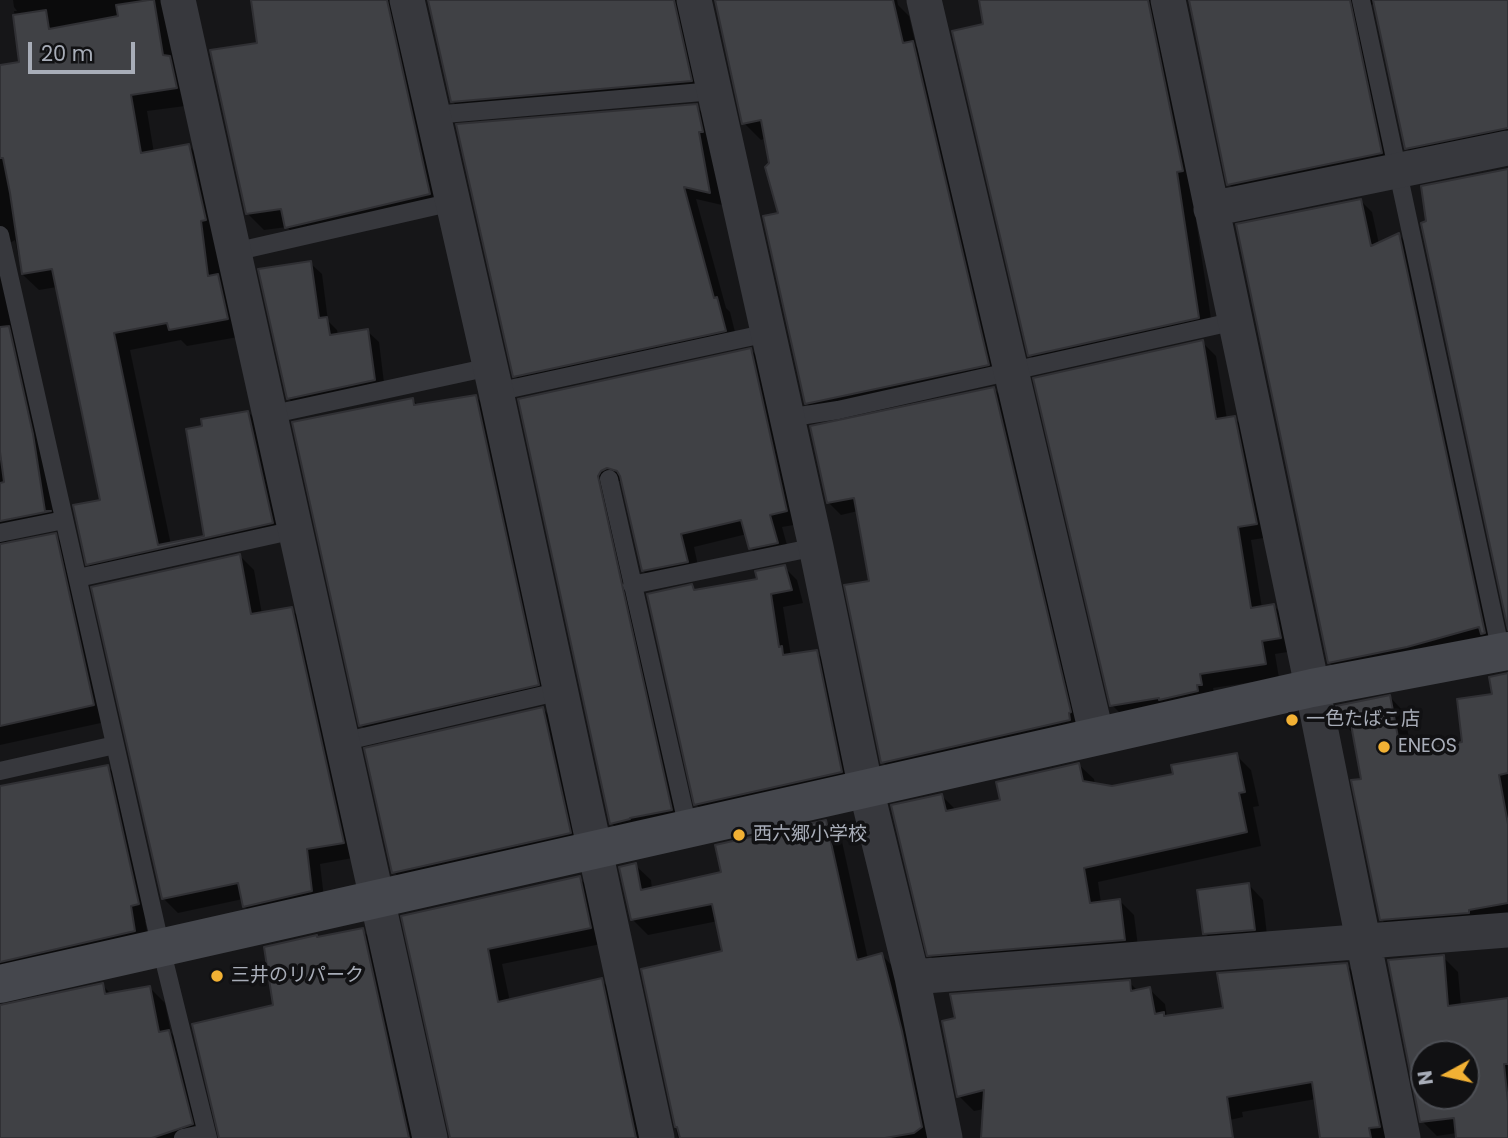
<!DOCTYPE html>
<html>
<head>
<meta charset="utf-8">
<style>
	body { margin:0 }
	#map { position:relative; width:1508px; height:1138px; overflow:hidden; background:#161618; font-family:Poppins,sans-serif }
	canvas { display:block }
	.north { position:absolute; left:1410px; top:1040px; width:70px; height:70px; box-sizing:border-box; background:#111113; border:2px solid #4d4f55; border-radius:50%; rotate:262deg; font-size:19px; font-weight:700; line-height:28px; text-align:center; color:#a8adb8 }
	.north::after { content:''; display:block; margin:auto; width:24px; height:32px; background:#f2b134; clip-path:polygon(50% 0,100% 100%,50% 72%,0 100%) }
	.scale { position:absolute; left:28px; top:42px; width:107px; height:32px; box-sizing:border-box; border:4px solid #a8adb8; border-top:0; padding-left:9px; font-size:21px; line-height:24px; white-space:nowrap; color:#a8adb8; -webkit-text-stroke:5px #111113; paint-order:stroke }
</style>
</head>
<body>
<div id="map">
<canvas width="1508" height="1138"></canvas>
<div class="north">N</div>
<div class="scale">20 m</div>
</div>
<script>
const ctx = document.querySelector('canvas').getContext('2d');
ctx.lineJoin = 'round';
function fillPath(path, color) {
  ctx.fillStyle = color;
  ctx.fill(path, 'evenodd');
}
function toPath(rows) {
  const path = new Path2D();
  for (const r of rows) {
    path.moveTo(r[0], r[1]);
    for (let i = 2; i < r.length; i += 2) path.lineTo(r[i], r[i + 1]);
  }
  return path;
}
function stroke(path, color, width, dash) {
  ctx.strokeStyle = color;
  ctx.lineWidth = width;
  ctx.lineCap = dash ? 'butt' : 'round';
  ctx.setLineDash(dash || []);
  ctx.stroke(path);
}
function label(font, color, halo, rows, align = 'center') {
  ctx.font = font + ' Poppins,"Noto Sans JP",sans-serif';
  ctx.lineWidth = 7;
  ctx.setLineDash([]);
  ctx.textBaseline = 'middle';
  ctx.strokeStyle = halo;
  ctx.fillStyle = color;
  for (const [text, x, y, turn = 0] of rows) {
    ctx.save();
    ctx.translate(x, y);
    ctx.rotate((+turn || 0) * Math.PI / 180);
    ctx.textAlign = isNaN(turn) ? turn : align;
    if (halo) ctx.strokeText(text, 0, 0);
    ctx.fillText(text, 0, 0);
    ctx.restore();
  }
}
fillPath(toPath([
	[13,0,167,0,193,105,147,111,154,153,189,146,206,163,244,336,187,346,181,340,130,350,171,545,206,538,204,427,248,412,265,429,289,540,104,580,88,564,102,501,57,287,39,290,22,274,15,240,8,244,60,523,14,538,2,545,55,535,72,552,110,721,0,745,0,67,21,63,14,11,17,11,14,7],
	[253,0,399,0,446,210,303,243,287,227,264,230,248,214,259,44],
	[429,0,701,0,707,98,469,118,452,101],
	[716,0,897,0,898,5,909,16,916,46,929,59,1005,381,823,420,806,403,780,215,766,138,761,140,744,123],
	[981,0,1169,0,1191,187,1213,332,1044,370,1030,355],
	[1190,0,1508,0,1508,145,1421,162,1406,148,1375,3,1367,7,1396,168,1244,199,1229,184],
	[696,106,709,119,711,145,722,205,696,199,726,308,730,312,738,344,528,389,515,376],
	[1361,201,1372,212,1379,244,1399,235,1410,247,1496,644,1341,674,1329,662],
	[310,263,322,274,328,321,337,330,338,335,367,331,379,342,385,391,300,410,289,399],
	[1202,342,1216,356,1227,419,1234,418,1248,431,1270,537,1251,540,1262,608,1274,606,1288,620,1294,651,1275,654,1279,678,1213,688,1215,698,1126,719,1112,705],
	[751,350,764,363,800,524,782,527,790,556,764,562,751,548,747,534,694,547,700,575,656,584,643,571,623,481,619,481,611,488,684,823,625,836,611,823,520,400],
	[994,389,1006,401,1082,724,895,774,883,762,871,582,858,511,841,515,828,502],
	[475,396,484,405,546,693,370,734,361,725,412,399,419,406],
	[240,556,254,570,262,614,291,609,306,624,358,857,320,864,325,906,259,920,244,906,243,899,178,913,163,898],
	[784,567,797,580,803,603,783,607,791,656,816,652,829,664,854,784,709,817,696,804,692,586,697,591,760,580],
	[1508,675,1508,924,1396,934,1381,919,1354,734,1341,721,1390,697,1404,712,1412,753,1464,743],
	[543,709,552,718,579,842,403,881,394,872],
	[1236,755,1251,770,1259,806,1253,807,1261,846,1098,882,1101,903,1120,901,1134,915,1139,954,944,969,929,955,942,796,956,810,1002,801,1079,765,1094,779,1095,785,1112,788,1175,775],
	[107,766,123,782,154,919,145,921,150,946,0,985,0,798],
	[826,822,841,837,868,959,882,955,897,971,936,1138,678,1138,643,971,724,952,718,921,648,935,632,919,635,865,651,880,652,889,723,873],
	[579,878,595,893,606,943,502,964,510,1002,601,980,617,996,648,1138,451,1138,403,917],
	[1249,885,1263,900,1268,944,1219,948,1205,933],
	[362,930,378,946,421,1138,220,1138,275,1006,318,938],
	[1443,957,1458,972,1461,1006,1508,999,1508,1138,1458,1138,1457,1133,1437,1136,1422,1121,1390,961],
	[1424,1054,1466,1054,1466,1096,1424,1096],
	[1346,965,1362,980,1394,1138,1322,1138,1316,1099,1242,1112,1243,1117,1153,1138,982,1138,984,1109,974,1111,959,1096,1129,982,1138,991,1149,989,1165,1004,1167,1017,1225,1009],
	[102,985,112,995,150,988,165,1003,171,1033,185,1047,207,1138,0,1138,0,1007]
]), '#0007');
const building = toPath([
	[149,0,154,0,163,55,170,56,177,88,131,95,141,153,189,144,206,220,201,221,208,276,218,274,228,319,169,330,167,323,114,333,158,545,204,536,186,429,202,426,201,419,248,411,273,523,86,565,73,505,100,500,52,269,22,274,10,193,3,158,0,158,0,65,19,62,13,15,46,10,49,29,118,16,116,5,149,0],
	[251,0,387,0,430,194,285,228,281,209,246,214,210,50,257,43,251,0],
	[428,0,674,0,692,81,451,102,428,0],
	[715,0,893,0,903,43,913,41,989,365,805,404,763,216,778,213,765,167,769,163,761,120,742,124,715,0],
	[979,0,1148,0,1183,171,1177,172,1199,318,1028,356,952,31,983,24,979,0],
	[1189,0,1350,0,1382,153,1227,185,1189,0],
	[1373,0,1508,0,1508,128,1405,149,1373,0],
	[697,104,703,132,699,132,710,193,684,187,714,298,717,297,726,331,513,377,456,124,697,104],
	[1508,169,1508,630,1421,223,1426,221,1421,186,1508,169],
	[1361,199,1371,246,1399,233,1485,633,1481,634,1479,627,1407,647,1328,663,1236,224,1361,199],
	[311,261,319,318,327,317,330,335,368,329,375,380,287,399,258,269,311,261],
	[9,326,33,434,45,511,51,511,0,521,0,483,4,482,0,452,0,327,9,326],
	[1203,340,1216,419,1235,416,1257,524,1238,527,1251,608,1274,604,1281,638,1262,641,1266,664,1200,674,1202,685,1197,685,1198,691,1159,700,1159,698,1110,706,1033,378,1203,340],
	[751,348,787,511,770,515,778,543,749,549,741,520,681,534,688,562,642,571,620,476,617,471,607,468,601,471,598,476,672,810,630,818,630,819,610,824,518,399,751,348],
	[994,387,1071,712,1069,713,1070,720,881,763,844,585,869,581,854,498,827,503,810,426,994,387],
	[476,395,539,685,359,726,292,422,413,398,414,405,476,395],
	[56,533,94,705,0,726,0,544,56,533],
	[240,554,251,614,292,607,344,843,307,849,312,891,243,907,238,883,162,899,91,587,240,554],
	[785,565,792,590,771,594,779,647,782,646,783,655,817,650,842,772,694,805,647,594,692,584,694,590,757,579,755,571,785,565],
	[1508,673,1508,773,1499,775,1508,824,1508,903,1469,910,1469,913,1380,920,1351,780,1361,779,1350,719,1340,721,1336,706,1390,695,1401,753,1462,742,1457,699,1492,694,1489,677,1508,673],
	[543,707,571,833,392,873,364,748,543,707],
	[1237,753,1245,792,1239,793,1247,832,1084,868,1090,903,1120,899,1125,940,927,956,891,805,942,794,946,811,1000,800,996,782,1079,763,1083,781,1112,786,1173,774,1171,765,1237,753],
	[108,765,139,904,131,906,135,931,0,962,0,786,108,765],
	[826,820,857,960,882,953,902,1031,922,1127,914,1133,885,1138,680,1138,677,1127,675,1127,641,969,722,951,712,904,631,920,619,867,636,863,641,890,721,872,715,845,826,820],
	[580,876,591,928,488,949,498,1002,602,978,636,1138,450,1138,401,916,580,876],
	[1249,883,1255,930,1203,934,1197,890,1249,883],
	[363,928,409,1138,219,1138,192,1024,273,1005,264,947,317,935,317,937,363,928],
	[1444,955,1448,1006,1508,998,1508,1064,1504,1064,1508,1102,1508,1138,1456,1138,1454,1118,1420,1122,1388,960,1444,955],
	[1424,1054,1466,1054,1466,1096,1424,1096,1424,1054],
	[1347,963,1380,1127,1369,1128,1371,1138,1320,1138,1312,1082,1227,1097,1233,1138,981,1138,984,1090,957,1097,942,1021,955,1018,950,994,1130,980,1131,991,1150,987,1155,1014,1164,1012,1164,1016,1223,1008,1217,973,1347,963],
	[103,983,105,994,150,986,159,1032,169,1030,193,1124,152,1138,0,1138,0,1005,103,983]
]);
fillPath(building, '#404145');
stroke(building, '#303034', 2);
stroke(toPath([
	[1361,0,1501,652],
	[433,115,714,91],
	[0,235,161,948,208,1138],
	[234,252,453,202],
	[496,392,768,333],
	[269,415,490,367],
	[787,418,838,410,1236,321],
	[609,479,688,828],
	[0,533,64,520],
	[78,578,295,530],
	[632,585,816,547],
	[342,742,561,691],
	[0,771,115,745],
	[183,1138,206,1133]
]), '#37383d', 18);
stroke(toPath([
	[178,0,430,1138],
	[407,0,496,392,657,1138],
	[694,0,816,547,866,789,912,977,945,1138],
	[924,0,1097,737],
	[1168,0,1308,667,1403,1138],
	[1211,209,1508,148],
	[912,977,1508,930]
]), '#37383d', 35);
stroke(toPath([
	[0,984,1312,688,1508,651]
]), '#45474d', 38);
for (const [x, y, r, color] of [
	[1292,720,7,"#f2b134"],
	[1384,747,7,"#f2b134"],
	[739,835,7,"#f2b134"],
	[217,976,7,"#f2b134"]
]) {
  const dot = new Path2D();
  dot.arc(x, y, r, 0, 2 * Math.PI);
  ctx.fillStyle = color;
  ctx.fill(dot);
  stroke(dot, '#111113', 2.5);
}
label('19px', '#a8adb8', '#111113', [
	["一色たばこ店",1306,720],
	["ENEOS",1398,747],
	["西六郷小学校",753,835],
	["三井のリパーク",231,976]
], 'left');
</script>
</body>
</html>
